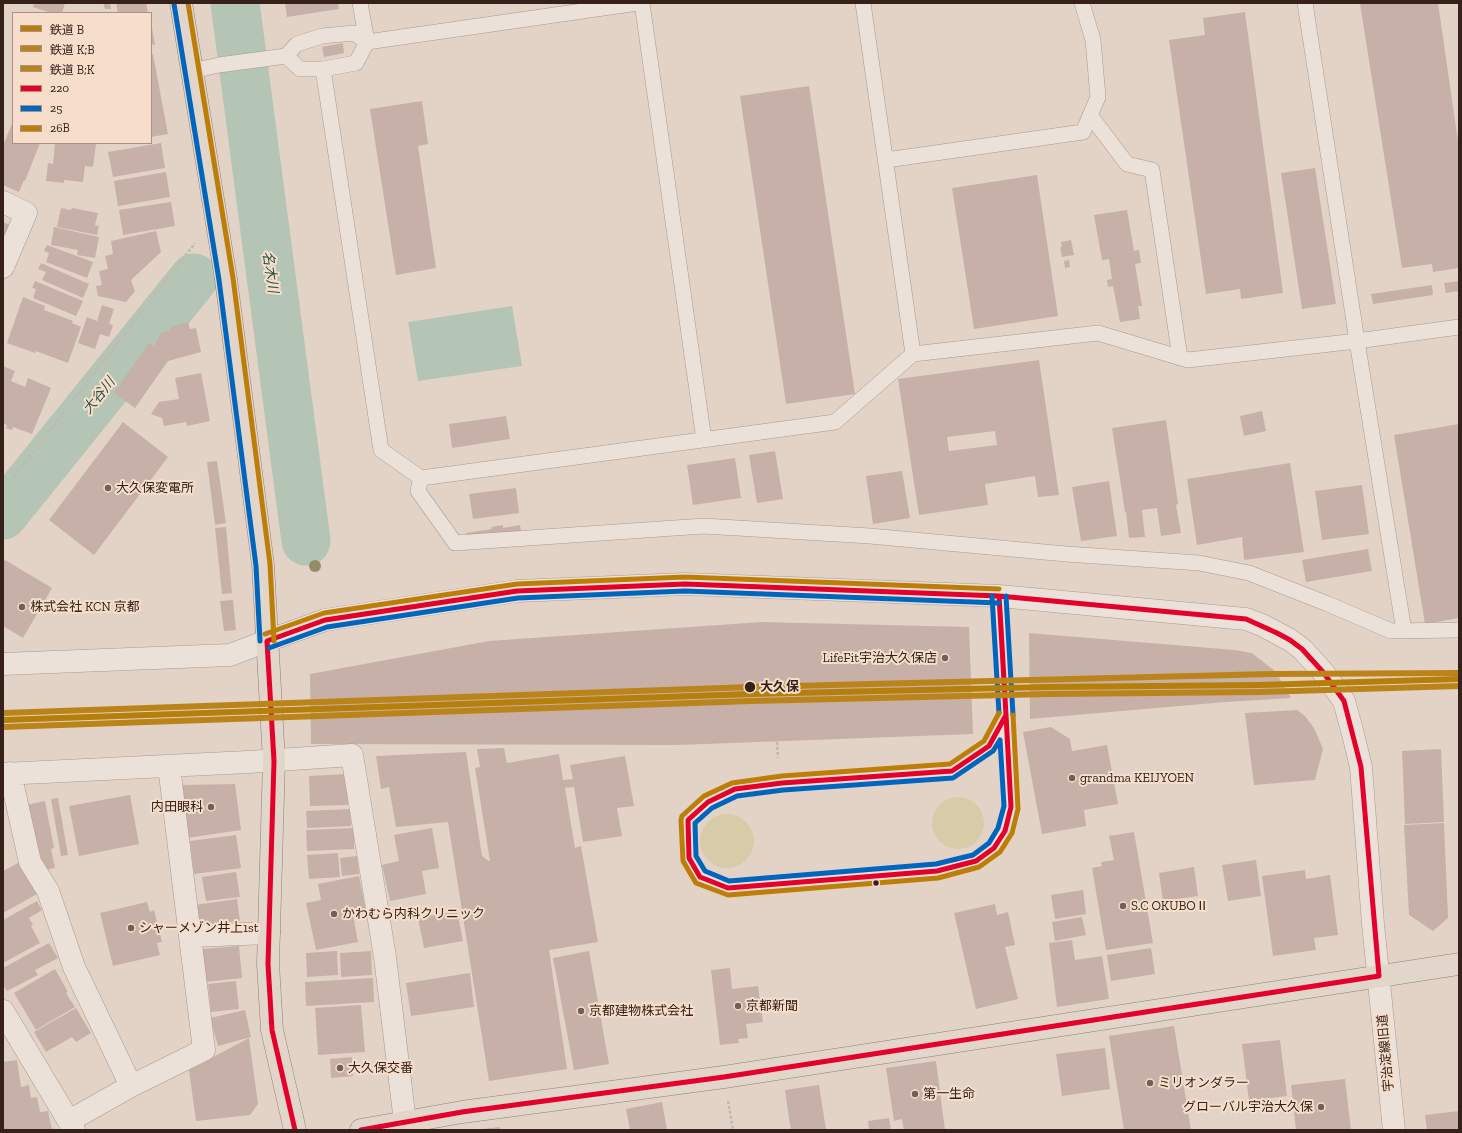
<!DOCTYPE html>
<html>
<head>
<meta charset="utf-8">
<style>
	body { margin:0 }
	#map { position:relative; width:1462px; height:1133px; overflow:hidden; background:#e3d3c7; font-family:"Zilla Slab","Noto Sans JP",serif }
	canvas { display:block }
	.frame { position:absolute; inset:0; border:4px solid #35201a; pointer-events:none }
	.legend { position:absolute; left:12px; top:12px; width:140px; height:132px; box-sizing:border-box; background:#f6decb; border:1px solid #a99284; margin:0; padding:5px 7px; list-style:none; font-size:12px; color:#35201a }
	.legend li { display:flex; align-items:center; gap:8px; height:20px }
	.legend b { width:20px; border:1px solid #a99284 }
</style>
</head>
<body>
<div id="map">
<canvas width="1462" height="1133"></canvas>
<div class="frame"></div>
<ul class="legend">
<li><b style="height:5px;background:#b57f0a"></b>鉄道 B</li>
<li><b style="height:5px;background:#ba841a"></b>鉄道 K;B</li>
<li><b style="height:5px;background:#ba841a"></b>鉄道 B;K</li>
<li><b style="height:5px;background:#e4002b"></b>220</li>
<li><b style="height:5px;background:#0065bd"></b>25</li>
<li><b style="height:5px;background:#bd7e08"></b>26B</li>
</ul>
</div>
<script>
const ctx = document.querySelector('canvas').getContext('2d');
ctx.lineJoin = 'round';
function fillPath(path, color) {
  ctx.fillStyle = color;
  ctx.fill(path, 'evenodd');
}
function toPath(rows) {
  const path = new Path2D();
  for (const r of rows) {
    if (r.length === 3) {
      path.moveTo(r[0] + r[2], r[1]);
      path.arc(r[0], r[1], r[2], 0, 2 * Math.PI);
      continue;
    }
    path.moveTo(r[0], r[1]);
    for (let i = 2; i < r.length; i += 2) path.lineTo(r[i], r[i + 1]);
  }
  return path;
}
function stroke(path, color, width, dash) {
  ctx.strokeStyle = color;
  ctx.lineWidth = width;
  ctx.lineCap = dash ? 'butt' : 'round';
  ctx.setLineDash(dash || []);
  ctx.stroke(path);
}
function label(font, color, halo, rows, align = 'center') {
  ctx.font = font + ' "Zilla Slab","Noto Sans JP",serif';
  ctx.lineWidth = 4;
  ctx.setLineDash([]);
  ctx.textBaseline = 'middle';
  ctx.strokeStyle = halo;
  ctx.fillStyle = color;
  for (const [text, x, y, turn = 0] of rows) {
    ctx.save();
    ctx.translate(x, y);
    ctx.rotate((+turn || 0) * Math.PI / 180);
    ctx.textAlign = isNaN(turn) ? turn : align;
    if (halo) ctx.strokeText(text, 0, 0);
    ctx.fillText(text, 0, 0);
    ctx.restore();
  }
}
fillPath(toPath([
	[958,823,26],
	[727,841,27]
]), '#d7cba8');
fillPath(toPath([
	[512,306,522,366,418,381,408,322]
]), '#b4c5b6');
stroke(toPath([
	[235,3,306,541],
	[3,515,194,278]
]), '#b4c5b6', 49);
fillPath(toPath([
	[34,3,65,3,62,13,51,13,33,7],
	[103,3,110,3,111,9,105,9],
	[116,3,146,3,148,13,118,13],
	[285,3,338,3,339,9,287,17],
	[1365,3,1438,3,1459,148,1459,268,1433,272,1432,264,1402,268,1360,4],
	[1245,12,1283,293,1241,299,1240,289,1206,294,1169,40,1205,35,1203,18],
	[152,28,155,45,151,44],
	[343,43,344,53,324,57,322,47],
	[151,54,153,54,168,134,151,137],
	[809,86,855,394,786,404,740,96],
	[422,101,428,144,418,146,436,268,396,275,370,109],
	[13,121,13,143,40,143,25,181,24,180,19,192,3,185,4,174,3,173,3,146],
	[55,143,96,144,93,167,85,166,83,182,64,180,64,183,46,181,48,163,53,164],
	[161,143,165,168,113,177,108,152],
	[1315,168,1336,304,1302,309,1281,173],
	[166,172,170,197,118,206,114,181],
	[1037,175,1058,316,974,329,952,188],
	[171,202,175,226,123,235,119,210],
	[61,208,71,210,72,208,98,213,95,225,99,226,97,235,57,227],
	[1127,210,1134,251,1139,250,1141,263,1135,264,1142,306,1138,306,1140,319,1120,322,1113,286,1108,287,1107,280,1112,279,1109,259,1102,260,1094,215],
	[3,222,10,225,3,247],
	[54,227,99,237,95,258,77,255,78,250,51,245],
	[156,231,161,252,131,280,135,291,126,302,98,296,96,286,102,285,99,271,108,269,105,256,113,254,111,241],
	[1071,240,1074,255,1062,257,1060,247,1062,247,1061,242],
	[47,245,93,262,87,278,46,262,49,253,44,251],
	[1069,260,1070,267,1065,268,1064,261],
	[41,263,89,284,83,298,42,280,46,272,38,269],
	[35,281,83,301,76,316,33,298,36,289,32,288],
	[1459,281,1459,291,1446,293,1444,283],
	[1432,285,1433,295,1373,304,1371,294],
	[23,297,45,306,44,310,73,321,72,323,81,327,68,363,36,351,35,353,7,343],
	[102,305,114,309,109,324,113,325,109,337,100,334,95,349,78,343,87,317,97,321],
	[188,322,190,329,196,328,201,352,168,361,135,408,114,393,149,343,154,346,161,333,171,331,170,327],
	[1039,360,1059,495,1038,497,1035,476,985,484,988,505,919,515,898,379],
	[995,431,997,445,949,451,947,437],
	[3,366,15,371,11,381,25,387,28,378,51,388,32,434,13,427,12,430,6,428,7,425,3,423],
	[201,373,210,421,187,426,186,422,164,426,162,418,151,414,159,402,179,399,175,378],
	[1262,411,1266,431,1244,436,1240,416],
	[506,416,510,439,452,448,449,424],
	[1166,420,1178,504,1176,505,1181,533,1161,536,1157,508,1142,510,1145,537,1129,538,1126,512,1125,512,1112,428],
	[123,422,168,457,94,555,49,520],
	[1459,424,1459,618,1425,624,1394,435],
	[775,451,783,499,757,503,749,455],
	[735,458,741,498,693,505,687,465],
	[217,461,226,523,215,525,207,462],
	[1290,463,1304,552,1244,560,1242,537,1197,545,1187,479],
	[902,471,910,518,873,524,866,476],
	[1109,481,1117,536,1081,541,1072,487],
	[1362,485,1369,534,1322,540,1315,491],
	[516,488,519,513,473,519,469,494],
	[503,525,503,528,520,525,521,531,467,539,466,533,492,529,491,527],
	[226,527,232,593,222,594,215,528],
	[1368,549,1372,571,1306,582,1302,560],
	[5,560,52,588,23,638,3,626,3,563],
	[233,600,236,630,224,631,220,601],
	[762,622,969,627,973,734,678,745,311,744,310,674,489,641],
	[1029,633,1235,650,1252,653,1276,672,1291,698,1226,702,1030,719],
	[1297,710,1305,716,1314,728,1323,749,1315,780,1254,785,1245,713],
	[1051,727,1070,739,1072,751,1107,745,1118,804,1084,810,1086,826,1042,834,1023,732],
	[504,748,507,763,559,754,563,780,573,779,570,765,625,756,634,806,617,808,622,836,583,842,574,787,565,788,575,848,581,846,598,942,549,950,567,1069,489,1081,448,822,396,827,389,787,381,789,376,756,466,752,482,856,489,861,490,861,475,768,480,767,477,749],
	[1441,749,1444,822,1405,824,1402,751],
	[346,774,348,805,310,806,309,776],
	[235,784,241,830,187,838,181,785],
	[130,795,139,844,79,856,69,806],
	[58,798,68,855,61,856,51,799],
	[45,801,54,848,51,849,55,868,45,870,40,862,26,805],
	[350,809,351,826,307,828,306,811],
	[1444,823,1448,918,1433,931,1409,915,1404,825],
	[354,828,354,849,307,851,306,830],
	[432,828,439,868,422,871,426,894,390,901,382,865,399,861,394,835],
	[1134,832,1153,943,1106,950,1092,868,1102,866,1101,862,1114,860,1109,836],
	[236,835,241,868,194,874,190,841],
	[338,853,340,877,309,879,307,855],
	[357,856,359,874,342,876,340,858],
	[1256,860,1261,896,1228,901,1222,865],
	[20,862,37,894,3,913,3,871],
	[1194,867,1198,896,1163,901,1159,873],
	[1305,870,1306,879,1330,875,1338,935,1314,938,1316,950,1273,956,1262,876],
	[236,872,240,897,206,901,202,877],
	[359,876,366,912,353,915,358,942,316,950,306,903,321,900,318,884],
	[1083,890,1086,914,1055,919,1051,895],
	[237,899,240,921,198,926,195,905],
	[37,901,42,910,29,918,33,925,31,926,40,943,3,963,3,920],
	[147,902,150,912,154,910,162,942,157,943,160,955,113,966,100,913],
	[995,904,997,915,1008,912,1015,945,1005,947,1018,999,976,1009,954,913],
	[457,911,463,941,424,948,418,918],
	[1082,917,1086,935,1055,941,1052,922],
	[1072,940,1075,960,1102,956,1109,999,1057,1007,1049,943],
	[49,943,58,958,35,970,38,975,7,991,3,985,3,968],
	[239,946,242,978,205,982,202,949],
	[1151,948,1155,974,1111,981,1107,955],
	[337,951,338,975,307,977,306,953],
	[371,951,372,975,341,977,340,953],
	[589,951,609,1064,574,1070,553,958],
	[730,968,732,989,758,986,763,1022,746,1024,748,1038,738,1039,739,1043,720,1045,711,970],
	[55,969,68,992,66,993,75,1007,36,1030,14,993],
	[470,973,474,1007,411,1016,406,983],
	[373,978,374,1002,306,1006,305,982],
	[236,981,239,1009,211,1012,208,984],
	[361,1005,365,1052,318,1055,315,1008],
	[76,1008,91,1033,76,1042,72,1037,46,1052,34,1032],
	[245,1010,251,1037,218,1046,210,1018],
	[1174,1026,1191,1130,1124,1130,1109,1036],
	[249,1038,258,1104,250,1115,196,1121,189,1070],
	[1280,1040,1287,1096,1249,1101,1242,1044],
	[1105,1048,1110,1089,1062,1096,1056,1054],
	[352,1057,353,1076,331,1078,330,1059],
	[17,1060,21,1087,29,1085,31,1098,37,1097,40,1112,48,1111,52,1130,3,1130,4,1116,3,1062],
	[936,1061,945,1130,904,1130,902,1119,894,1121,886,1068],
	[1345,1079,1351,1130,1296,1130,1291,1085],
	[819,1085,826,1130,791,1130,789,1119,800,1117,789,1119,785,1090],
	[662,1102,667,1130,630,1130,626,1109],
	[1459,1111,1459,1130,1427,1130,1425,1115],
	[889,1118,891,1130,869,1130,868,1121],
	[500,1127,500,1130,482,1130,482,1129]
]), '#c7b0a8');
const service = toPath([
	[642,3,704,440],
	[863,3,913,354],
	[1305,3,1357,341,1404,631],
	[286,56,300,69,323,69,356,63,367,42,360,3],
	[323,69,381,450,421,478,835,422,913,354,1098,333,1188,360,1357,341,1459,327],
	[192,71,219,65,286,56,297,44,322,36,354,33,367,42,638,3],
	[1090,115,1127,164,1152,170,1180,358],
	[886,160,1083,132,1098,97,1093,40,1082,3],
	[421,478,418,491,455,543,704,526,870,536,1066,554,1199,563,1249,573,1328,604,1391,631,1459,630],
	[999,596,1006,715,1011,807,1005,831,994,848,976,861,937,871,728,888,700,877,689,858,688,820,708,802,735,789,782,783,952,771,989,746,1006,715]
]);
const minor = toPath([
	[3,202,26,213,3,267],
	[3,664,230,655,267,641],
	[10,773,30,862,48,891,74,967,131,1086],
	[3,774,248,762,352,755,385,957,406,1130],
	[190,936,269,933],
	[3,1011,74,1130],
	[69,1121,131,1086,204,1050,169,766]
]);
const tertiary = toPath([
	[267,641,325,620,517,591,685,584,999,596,1246,619,1262,625,1290,640,1302,649,1323,672,1344,701,1353,734,1361,767,1373,924,1394,1130]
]);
const primary = toPath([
	[181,3,226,279,263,565,274,761,268,964,272,1030,295,1130],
	[361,1130,462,1112,724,1077,1459,964]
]);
stroke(service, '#a79991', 16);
stroke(minor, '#a79991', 23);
stroke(tertiary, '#a79991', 23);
stroke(primary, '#8d7f78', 23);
stroke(toPath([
	[14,477,195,243],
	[777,742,778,758],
	[728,1101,733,1130]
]), '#c3b8b1', 2.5, [3, 2]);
stroke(service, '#ebe1d9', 15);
stroke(minor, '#ebe1d9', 22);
stroke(tertiary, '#ebe1d9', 22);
stroke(primary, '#e2d5ca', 22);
stroke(toPath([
	[999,596,1001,628,1006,715,999,596],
	[1006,715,1011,807,1005,831,994,848,976,861,937,871,728,888,700,877,689,858,688,820,708,802,735,789,782,783,952,771,989,746,1006,715],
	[295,1130,272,1030,268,964,274,761,267,641,325,620,517,591,685,584,999,596,1246,619,1277,633,1290,640,1302,649,1323,672,1344,701,1361,767,1379,976,724,1077,462,1112,361,1130]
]), '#e4002b', 5);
stroke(toPath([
	[174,4,219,280,256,566,260,641],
	[992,596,999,713],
	[1006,596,1013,715],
	[269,648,327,627,518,598,685,591,999,603],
	[1000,740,1004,806,998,828,989,843,973,855,936,864,729,881,705,871,696,856,695,823,712,808,737,796,783,790,953,778,993,751,1000,740]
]), '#0065bd', 5);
stroke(toPath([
	[188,3,233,278,270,564,274,641],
	[265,634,324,613,517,584,685,577,999,589],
	[999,713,984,741,950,764,782,776,732,783,704,796,682,816,681,820,683,861,696,883,728,895,938,878,979,867,1000,852,1012,833,1018,809,1013,715]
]), '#bd7e08', 5);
stroke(toPath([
	[3,720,751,694,1049,687,1260,685,1459,679]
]), '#b57f0a', 6);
stroke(toPath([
	[3,727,751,701,1049,694,1260,692,1459,686]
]), '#ba841a', 6);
stroke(toPath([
	[3,713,751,687,1272,674,1459,673]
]), '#ba841a', 6);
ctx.fillStyle = '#938c6b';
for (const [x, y] of [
	[315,566]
]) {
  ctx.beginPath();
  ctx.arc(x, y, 6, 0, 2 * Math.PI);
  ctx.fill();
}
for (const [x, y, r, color] of [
	[108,488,4,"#725f57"],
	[22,607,4,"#725f57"],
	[945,658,4,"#725f57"],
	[750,687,6,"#35201a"],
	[1072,778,4,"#725f57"],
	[211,807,4,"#725f57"],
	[876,883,3.5,"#35201a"],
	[1123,906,4,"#725f57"],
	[334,914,4,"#725f57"],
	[131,928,4,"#725f57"],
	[738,1006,4,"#725f57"],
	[581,1011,4,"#725f57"],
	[340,1068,4,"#725f57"],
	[1150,1083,4,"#725f57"],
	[915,1094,4,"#725f57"],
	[1321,1107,4,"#725f57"]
]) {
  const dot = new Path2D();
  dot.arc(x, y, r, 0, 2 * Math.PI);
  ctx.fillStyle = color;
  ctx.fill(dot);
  stroke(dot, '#f6decb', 1.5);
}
label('13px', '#35201a', '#f6decb', [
	["大久保変電所",116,488],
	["株式会社 KCN 京都",30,607],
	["LifeFit宇治大久保店",937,658,"right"],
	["grandma KEIJYOEN",1080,778],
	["内田眼科",203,807,"right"],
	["S.C OKUBOⅡ",1131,906],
	["かわむら内科クリニック",342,914],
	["シャーメゾン井上1st",139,928],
	["京都新聞",746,1006],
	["京都建物株式会社",589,1011],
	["大久保交番",348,1068],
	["ミリオンダラー",1158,1083],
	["第一生命",923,1094],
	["グローバル宇治大久保",1313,1107,"right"]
], 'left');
label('bold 13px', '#35201a', '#f6decb', [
	["大久保",760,687]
], 'left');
label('13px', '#35201a', '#f6decb', [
	["宇治淀線旧道",1386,1053,-95]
]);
label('italic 14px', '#295547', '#f6decb', [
	["名木川",270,272,82],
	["大谷川",99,396,-51]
]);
</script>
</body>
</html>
